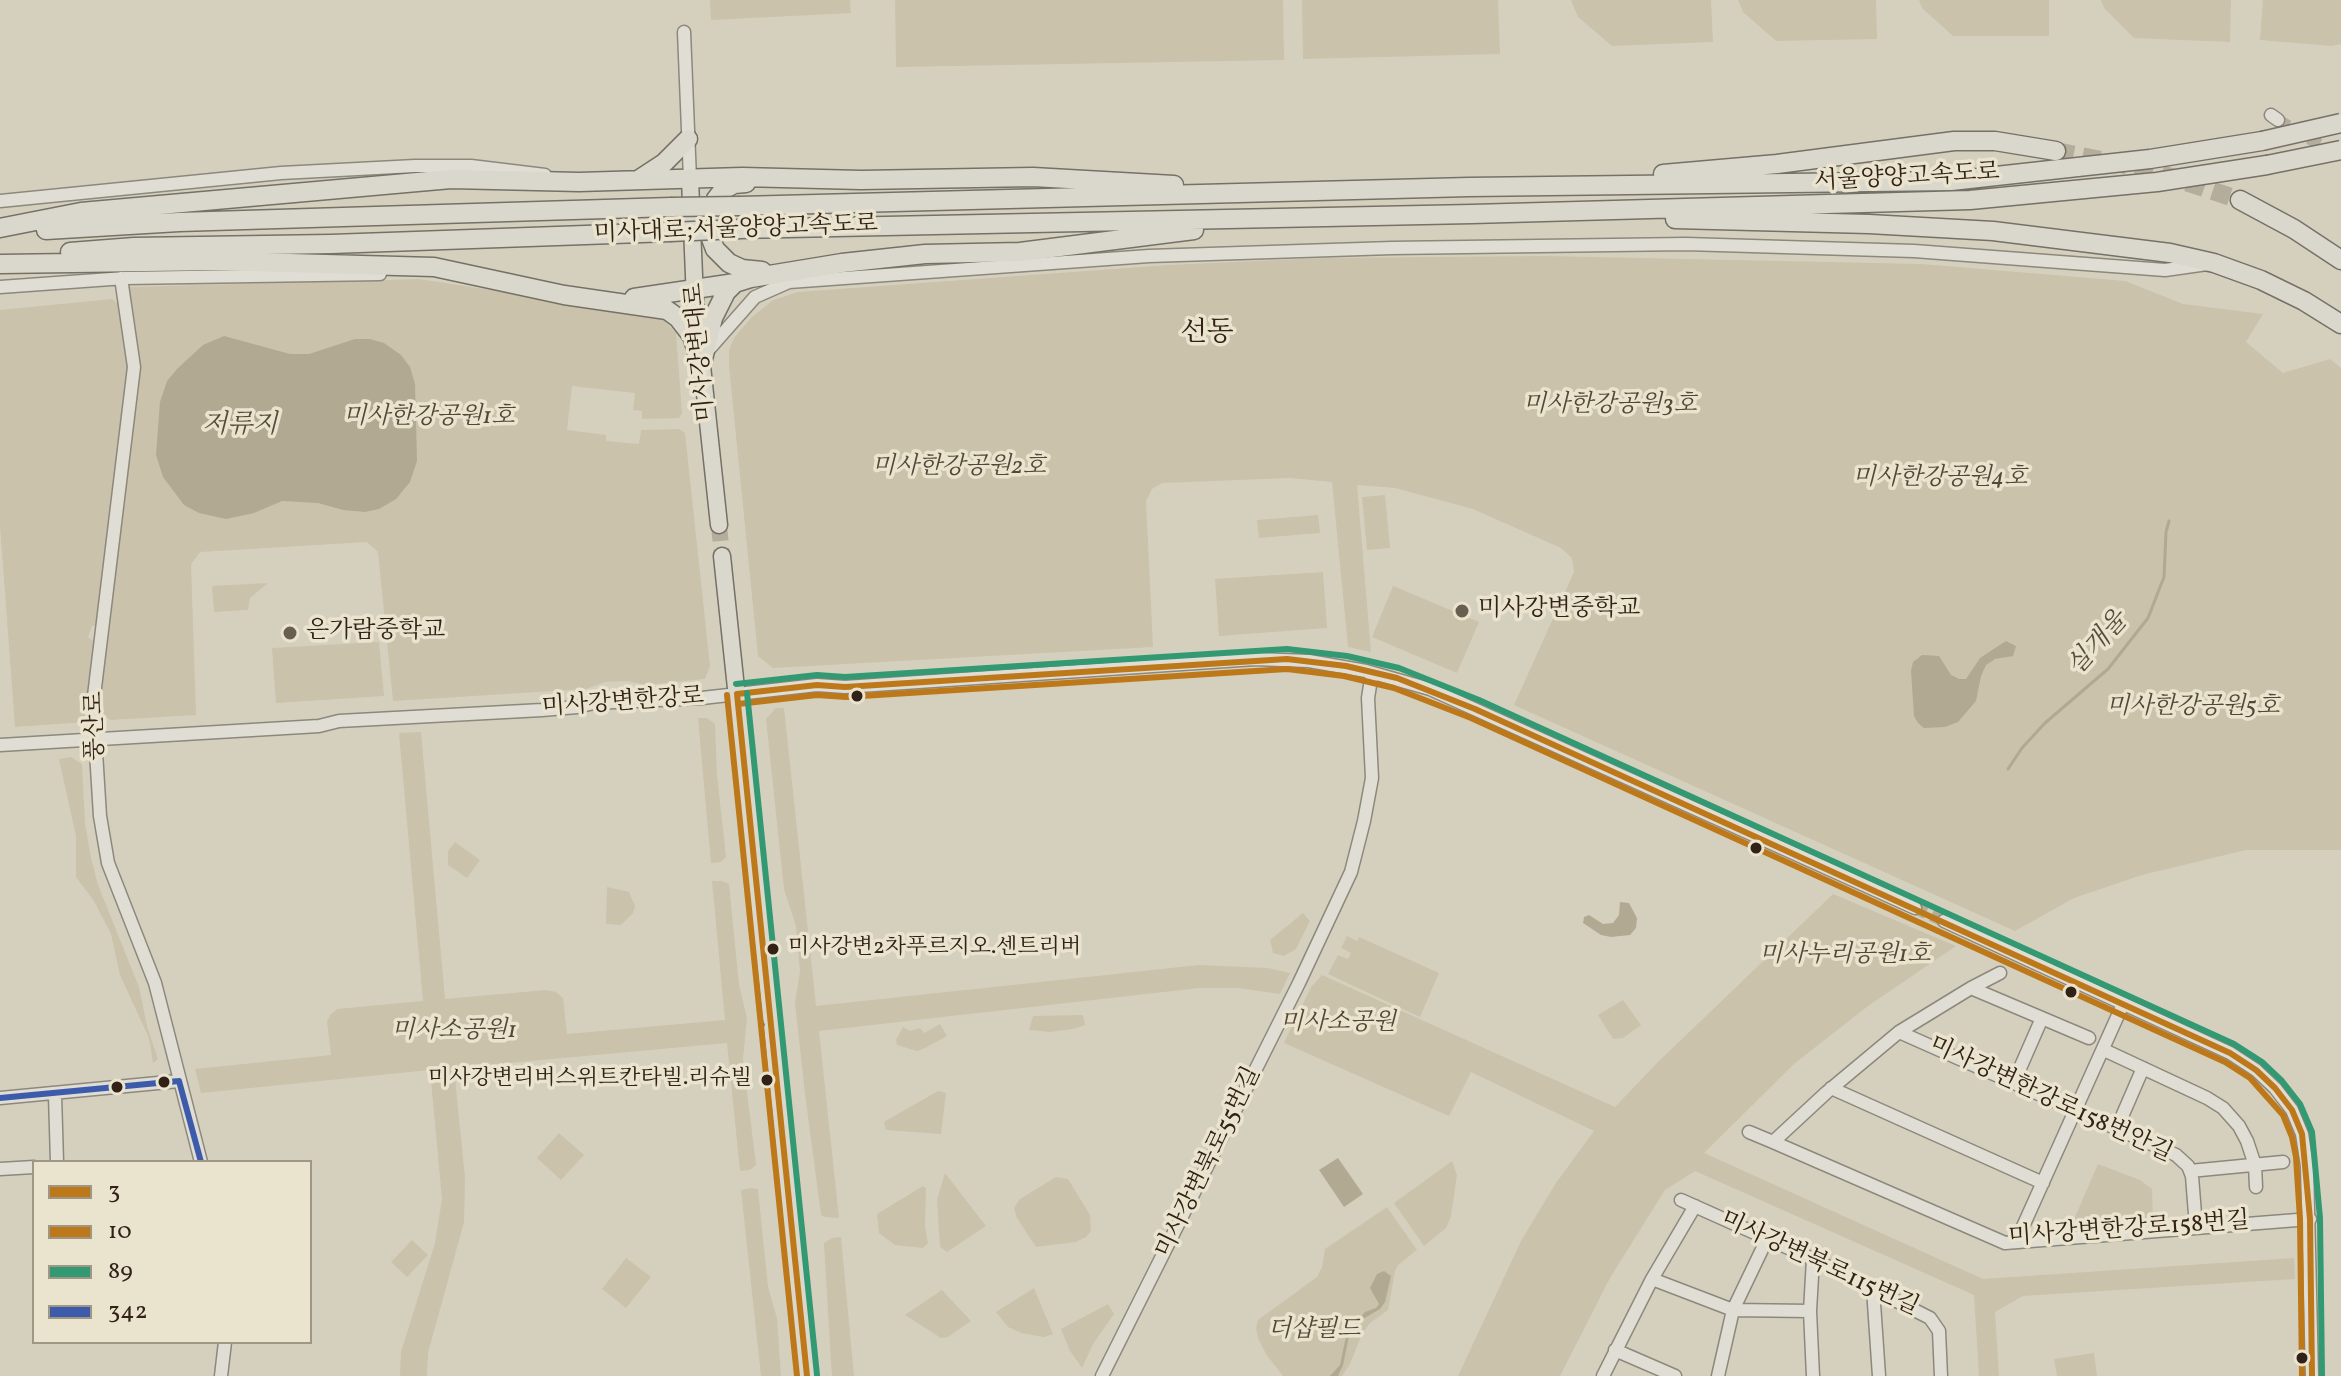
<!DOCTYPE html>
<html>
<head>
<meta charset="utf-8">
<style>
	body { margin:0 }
	#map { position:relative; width:2341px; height:1376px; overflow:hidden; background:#d5d0be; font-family:Vollkorn,serif }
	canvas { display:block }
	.legend { position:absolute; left:32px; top:1160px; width:280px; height:184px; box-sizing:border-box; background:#eae4cf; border:2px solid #a09685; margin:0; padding:10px 14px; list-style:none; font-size:24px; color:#312116 }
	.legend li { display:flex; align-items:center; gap:16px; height:40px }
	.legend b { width:40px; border:2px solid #a09685 }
</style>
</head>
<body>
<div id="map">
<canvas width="2341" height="1376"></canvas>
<ul class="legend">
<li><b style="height:10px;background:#bd781a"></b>3</li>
<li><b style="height:10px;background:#bd781a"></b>10</li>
<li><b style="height:10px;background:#329972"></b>89</li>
<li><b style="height:10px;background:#3d5bab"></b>342</li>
</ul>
</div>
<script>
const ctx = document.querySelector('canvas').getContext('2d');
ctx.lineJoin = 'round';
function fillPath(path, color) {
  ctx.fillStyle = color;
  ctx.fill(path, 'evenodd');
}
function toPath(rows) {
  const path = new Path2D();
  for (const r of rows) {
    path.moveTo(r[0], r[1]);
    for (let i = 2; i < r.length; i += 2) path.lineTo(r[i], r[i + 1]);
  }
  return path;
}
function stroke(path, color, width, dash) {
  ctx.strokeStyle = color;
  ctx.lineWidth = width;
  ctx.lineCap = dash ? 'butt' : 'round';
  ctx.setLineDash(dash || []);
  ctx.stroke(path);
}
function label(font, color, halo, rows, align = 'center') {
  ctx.font = font + ' Vollkorn,"Noto Serif KR",serif';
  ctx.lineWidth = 7;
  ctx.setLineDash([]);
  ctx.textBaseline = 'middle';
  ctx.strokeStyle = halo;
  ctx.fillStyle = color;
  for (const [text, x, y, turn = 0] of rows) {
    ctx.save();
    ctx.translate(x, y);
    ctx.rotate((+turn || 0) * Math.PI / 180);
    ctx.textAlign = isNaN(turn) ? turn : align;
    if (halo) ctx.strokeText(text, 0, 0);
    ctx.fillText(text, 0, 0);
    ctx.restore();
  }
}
fillPath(toPath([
	[710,0,850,0,851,13,711,20],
	[895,0,1283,0,1284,60,896,67],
	[1302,0,1498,0,1500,54,1303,59],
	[1571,0,1711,0,1713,42,1612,46,1578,17],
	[1738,0,1876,0,1877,39,1776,41,1743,12],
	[1919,0,2049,0,2049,36,1953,36,1922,8],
	[2101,0,2231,0,2230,42,2134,38,2104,8],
	[2263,0,2341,0,2341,44,2332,46,2260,40],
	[1546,256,1922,264,2125,281,2183,304,2263,314,2246,342,2283,373,2330,359,2341,368,2341,850,2246,850,2142,875,2074,898,2015,931,1514,705,1574,572,1572,558,1561,548,1473,509,1395,488,1357,485,1371,652,1348,647,1332,482,1290,478,1162,483,1152,489,1146,501,1153,647,773,668,758,656,729,366,729,350,734,338,751,318,773,300,798,292,1168,265,1323,258],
	[419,279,659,316,676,333,682,413,679,418,642,419,642,411,633,410,635,393,572,386,567,430,606,435,606,441,639,444,641,430,679,429,685,433,710,666,705,679,645,685,628,681,605,682,586,689,393,701,378,552,367,542,200,552,191,564,196,715,110,720,97,709,139,357,129,287],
	[120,298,129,358,97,626,92,626,88,637,95,642,86,722,15,727,0,526,0,310,112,299,117,303],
	[1385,495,1390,548,1367,550,1362,497],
	[1318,515,1320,533,1259,538,1257,520],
	[1323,572,1327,628,1219,636,1215,579],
	[268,583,250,598,248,610,214,612,212,586],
	[1393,586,1479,622,1457,673,1372,637],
	[379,642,384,696,276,703,272,648],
	[776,708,784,708,816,1006,1199,965,1268,968,1290,973,1280,994,1238,988,1199,988,819,1031,839,1218,825,1217,821,1215,805,1094,795,1003,800,971,796,926,784,889,766,719],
	[698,718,707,718,715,724,717,775,726,857,721,862,711,863],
	[421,732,445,999,546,990,556,992,563,998,567,1034,725,1020,712,881,722,881,729,884,739,985,747,1018,743,1059,756,1165,750,1170,740,1171,727,1043,454,1068,465,1178,464,1222,428,1353,427,1376,400,1376,401,1352,435,1243,442,1199,430,1070,201,1093,195,1069,331,1055,327,1022,330,1015,337,1009,423,1001,399,733],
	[71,757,82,764,85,823,91,858,98,885,139,987,147,1026,158,1059,153,1063,149,1038,120,975,111,934,94,901,76,877,76,836,59,759],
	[455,842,480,860,467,878,448,865,448,851],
	[607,887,629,892,635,906,633,913,621,925,606,924],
	[1833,894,1956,946,1868,1006,1794,1064,1704,1153,1983,1279,2294,1258,2295,1279,2023,1296,1995,1312,1999,1376,1979,1376,1974,1295,1695,1171,1665,1190,1610,1278,1560,1376,1458,1376,1521,1241,1556,1183,1594,1131,1471,1072,1449,1116,1284,1043,1311,987,1322,975,1615,1107,1657,1063],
	[1303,913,1310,921,1296,949,1284,956,1273,953,1270,940],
	[1347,936,1357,941,1359,937,1439,973,1420,1017,1328,974,1338,955,1348,959,1351,953,1341,948],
	[1623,1000,1641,1025,1623,1038,1613,1039,1598,1015],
	[1083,1015,1085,1025,1073,1029,1050,1032,1029,1030,1033,1016],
	[940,1024,947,1036,923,1049,917,1051,897,1045,896,1040,903,1027,910,1031,920,1028,924,1033],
	[938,1091,946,1093,941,1134,886,1130,884,1122],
	[559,1133,584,1155,561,1180,537,1158],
	[1452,1161,1457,1175,1451,1216,1446,1228,1424,1246,1394,1203],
	[2098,1164,2140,1180,2152,1189,2153,1220,2072,1224],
	[945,1173,986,1226,947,1252,940,1247,937,1200],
	[1056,1177,1068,1179,1090,1215,1091,1231,1086,1237,1075,1242,1036,1247,1017,1218,1014,1208,1020,1199],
	[923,1186,926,1188,925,1227,928,1243,923,1248,895,1245,879,1233,877,1214],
	[751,1188,758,1189,768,1287,777,1318,781,1376,761,1376,741,1190],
	[1387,1207,1417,1250,1398,1265,1395,1271,1388,1310,1370,1323,1362,1334,1350,1364,1342,1376,1283,1376,1266,1354,1258,1338,1256,1328,1258,1320,1317,1277,1322,1267,1325,1249],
	[841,1237,854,1376,832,1376,831,1362,824,1243,832,1238],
	[412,1240,428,1255,407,1277,391,1262],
	[626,1258,651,1277,626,1308,602,1289],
	[1034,1288,1053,1334,1044,1337,1021,1333,1008,1327,996,1312],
	[942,1290,971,1321,948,1337,941,1338,905,1315],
	[1108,1304,1114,1314,1093,1344,1082,1368,1070,1351,1061,1329],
	[2094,1353,2097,1376,2057,1376,2054,1359]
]), '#cac2aa');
fillPath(toPath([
	[224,336,290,354,309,354,355,339,370,339,384,343,401,355,410,367,415,384,417,461,410,482,396,499,379,509,365,512,343,510,318,503,282,501,254,513,226,519,199,513,184,505,163,477,156,455,160,402,167,381,177,369,203,345],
	[2006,641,2016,646,2013,656,1995,659,1986,665,1981,676,1976,701,1958,722,1945,727,1924,728,1918,723,1914,716,1911,671,1913,662,1922,655,1939,656,1951,675,1959,679,1966,679,1980,658],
	[1620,902,1629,903,1637,918,1636,928,1630,935,1611,937,1601,935,1583,923,1584,917,1589,915,1603,924,1613,923,1619,915],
	[1338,1158,1363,1194,1344,1207,1319,1170],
	[1384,1271,1391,1276,1385,1302,1380,1309,1363,1319,1349,1336,1343,1365,1338,1376,1330,1376,1340,1365,1347,1332,1365,1312,1376,1308,1379,1304,1370,1288,1377,1274]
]), '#b2a992');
stroke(toPath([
	[2008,769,2022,748,2045,723,2108,669,2148,618,2164,577,2166,532,2169,521]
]), '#b2a992', 3);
stroke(toPath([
	[2278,120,2334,153],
	[1915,908,1944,921]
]), '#b4ad9c', 12, [12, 6]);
stroke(toPath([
	[719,525,722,556]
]), '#b4ad9c', 16, [16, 8]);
stroke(toPath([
	[2056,151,2150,170,2240,200]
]), '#b4ad9c', 18, [18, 9]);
const minor = toPath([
	[684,32,690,179],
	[2271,115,2278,120],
	[0,201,281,173,415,166,471,166,545,175],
	[121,278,134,367,93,704,100,816,108,863,155,983,201,1162],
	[0,287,125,278,380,274],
	[710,348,755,297,789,282,1149,256,1392,248,1686,244,1914,251,2165,270,2207,264],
	[0,745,319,726,339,721,542,710,577,707,594,703,702,698,817,685,845,687,1255,659,1309,661,1366,671,1430,689,1915,908],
	[1944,921,2230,1053,2256,1070,2275,1088,2292,1110,2302,1134,2307,1166,2312,1376],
	[1971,988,2000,973],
	[1899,1032,2176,1155,2188,1166,2192,1176,2196,1227],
	[2089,1038,1971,988,1899,1032,1827,1092,1773,1142,2005,1243,2310,1219],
	[2104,1050,2207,1098,2223,1108,2239,1126,2247,1141,2255,1165,2256,1187],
	[2014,1082,2042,1018],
	[1831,1088,2043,1183],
	[55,1095,57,1162],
	[0,1098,179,1081],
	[2117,1128,2143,1068],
	[1749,1132,1773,1142],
	[0,1169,34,1167],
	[2190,1171,2283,1162],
	[1681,1200,1813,1259,1930,1318,1939,1331,1941,1376],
	[2016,1242,2123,1004],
	[1652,1279,1733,1310,1810,1311],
	[1873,1289,1879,1376],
	[1615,1350,1675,1376],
	[221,1376,225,1342],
	[1102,1376,1299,983,1351,872,1364,821,1372,778,1368,698,1372,673],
	[1603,1376,1652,1279,1695,1206],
	[1718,1376,1733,1310,1767,1239],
	[1813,1376,1810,1311,1813,1259]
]);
const major = toPath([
	[690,179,695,300,719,525],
	[722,556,771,1019],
	[772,1028,807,1376]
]);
const highway = toPath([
	[1663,174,1777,164,1954,141,1995,141,2056,151],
	[638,180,664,163,688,139],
	[746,183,734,184,723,190,716,199,709,218,709,233,715,249,729,263,742,269,762,271],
	[2240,200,2294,229,2341,260],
	[740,206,1469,187,1951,181,2150,159,2262,141],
	[1675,219,1869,224,1993,231,2170,253,2214,263,2261,280,2304,301,2341,324],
	[0,228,81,212,451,179,579,182,742,177,861,180,1033,177,1174,185],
	[739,229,1472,214,1970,200,2157,182,2267,165],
	[46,230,179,222,671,207],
	[70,252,134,247,331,244,670,232],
	[0,264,216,261,434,267,564,295,667,310,678,318,692,336,701,365],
	[634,298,735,283],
	[702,363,713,318,726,292,735,283,751,278,842,263,925,254,1020,252,1194,230]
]);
stroke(minor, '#8d887d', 15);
stroke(major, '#767167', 19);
stroke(highway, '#767167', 21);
stroke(minor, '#dfddd4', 12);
stroke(major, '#dad7cc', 16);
stroke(highway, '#dad7cc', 18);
const highwayBridge = toPath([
	[2262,141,2341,123],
	[2267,165,2341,150],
	[671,207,740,206],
	[670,232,739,229]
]);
stroke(highwayBridge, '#767167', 21, []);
stroke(highwayBridge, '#dad7cc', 18);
stroke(toPath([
	[737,694,817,685,845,687,1287,659,1346,666,1397,678,1475,709,2230,1053,2256,1070,2275,1088,2292,1110,2302,1134,2310,1219,2312,1376],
	[737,694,807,1376]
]), '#bd781a', 6);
stroke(toPath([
	[727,695,797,1376],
	[738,704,817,695,846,697,1287,669,1344,676,1394,688,1471,718,2225,1062,2250,1078,2283,1115,2292,1137,2296,1157,2300,1219,2302,1376]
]), '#bd781a', 6);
stroke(toPath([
	[736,684,817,675,845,677,1287,649,1347,656,1399,668,1479,700,2234,1044,2262,1062,2282,1081,2300,1104,2312,1132,2320,1218,2322,1376],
	[747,693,817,1375]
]), '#329972', 6);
stroke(toPath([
	[179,1081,201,1162],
	[0,1098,179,1081]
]), '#3d5bab', 6);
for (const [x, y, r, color] of [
	[1462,611,8,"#6a5e51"],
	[290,633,8,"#6a5e51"],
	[857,696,7,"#312116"],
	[1756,848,7,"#312116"],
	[773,949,7,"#312116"],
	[2071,992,7,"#312116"],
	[767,1080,7,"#312116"],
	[164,1082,7,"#312116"],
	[117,1087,7,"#312116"],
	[2302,1358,7,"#312116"]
]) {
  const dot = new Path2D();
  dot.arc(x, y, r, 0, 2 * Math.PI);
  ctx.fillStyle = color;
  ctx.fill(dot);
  stroke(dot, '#eae4cf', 3);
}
label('22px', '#312116', '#eae4cf', [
	["미사강변2차푸르지오.센트리버",788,949],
	["미사강변리버스위트칸타빌.리슈빌",752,1080,"right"]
], 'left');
label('24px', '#312116', '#eae4cf', [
	["서울양양고속도로",1907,179,-3],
	["미사대로;서울양양고속도로",736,231,-2],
	["미사강변대로",702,352,-95],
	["미사강변한강로",623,704,-4],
	["풍산로",97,726,-91],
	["미사강변한강로158번안길",2050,1101,25],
	["미사강변북로55번길",1210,1163,-64],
	["미사강변한강로158번길",2129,1231,-4],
	["미사강변북로115번길",1819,1265,25]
]);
label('italic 24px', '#554637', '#eae4cf', [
	["미사한강공원3호",1610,407],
	["미사한강공원1호",429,419],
	["미사한강공원2호",959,469],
	["미사한강공원4호",1940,480],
	["미사한강공원5호",2193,709],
	["미사누리공원1호",1845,957],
	["미사소공원",1338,1025],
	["미사소공원1",454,1033],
	["더샵필드",1314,1332]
]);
label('24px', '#312116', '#eae4cf', [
	["미사강변중학교",1478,611],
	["은가람중학교",306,633]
], 'left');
label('italic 26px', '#594b3b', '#eae4cf', [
	["저류지",240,427],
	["실개울",2099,645,-48]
]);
label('28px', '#312116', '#eae4cf', [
	["선동",1207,335]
]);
</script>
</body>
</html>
